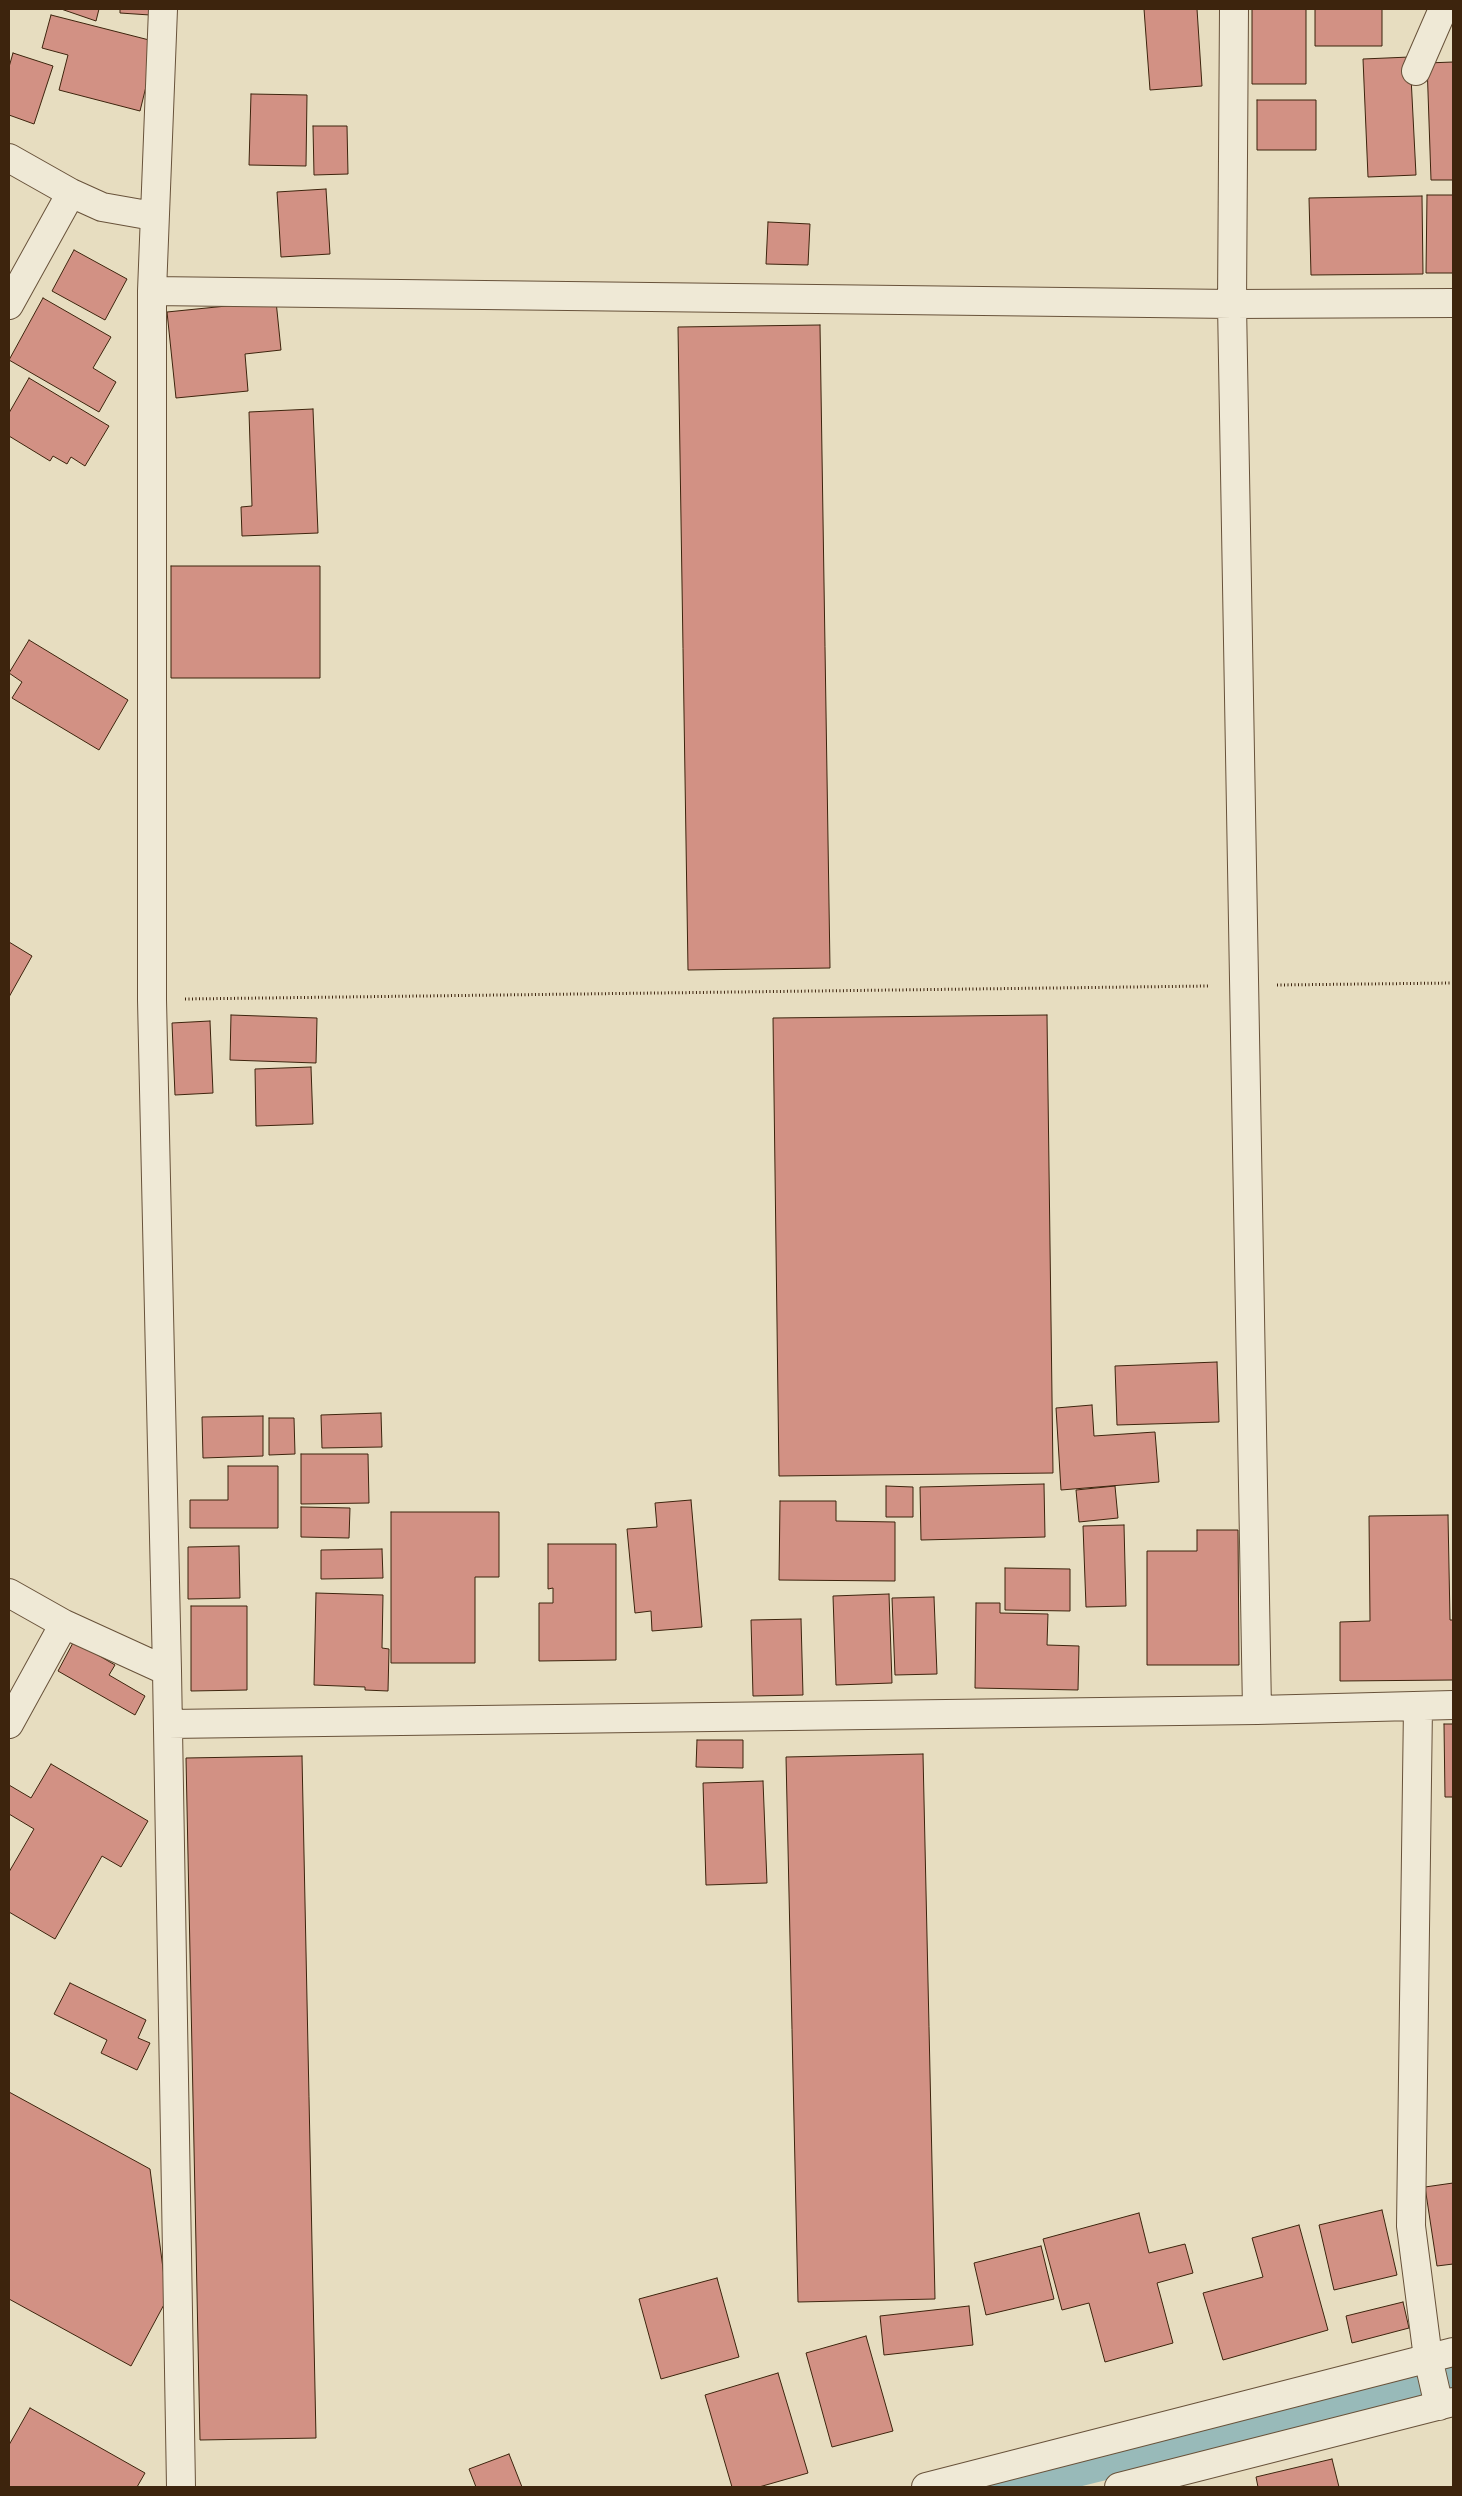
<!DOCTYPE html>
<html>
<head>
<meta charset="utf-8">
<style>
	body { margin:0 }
	#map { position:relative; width:1462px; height:2496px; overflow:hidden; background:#e7ddc0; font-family:"IM FELL English",serif }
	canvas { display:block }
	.frame { position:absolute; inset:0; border:10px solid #3d240d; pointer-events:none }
</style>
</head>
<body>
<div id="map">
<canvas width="1462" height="2496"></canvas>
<div class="frame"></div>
</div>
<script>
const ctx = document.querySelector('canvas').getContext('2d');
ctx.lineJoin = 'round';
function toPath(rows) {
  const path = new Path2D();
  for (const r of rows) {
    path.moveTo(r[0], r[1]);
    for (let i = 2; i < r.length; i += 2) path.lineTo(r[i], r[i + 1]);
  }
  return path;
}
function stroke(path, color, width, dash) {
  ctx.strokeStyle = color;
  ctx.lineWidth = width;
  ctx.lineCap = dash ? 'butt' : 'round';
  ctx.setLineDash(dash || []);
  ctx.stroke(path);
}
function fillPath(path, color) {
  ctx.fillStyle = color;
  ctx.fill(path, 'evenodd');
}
stroke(toPath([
	[993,2487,1453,2373]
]), '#98bab9', 41);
const building = toPath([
	[61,9,99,9,96,21,61,9],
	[120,9,150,9,150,15,120,13,120,9],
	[1144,9,1197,9,1202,86,1150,90,1144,9],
	[1252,9,1306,9,1306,84,1252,84,1252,9],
	[1315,9,1382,9,1382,46,1315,46,1315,9],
	[51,15,157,42,140,111,59,90,68,55,42,48,51,15],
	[13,53,53,66,34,124,9,115,9,67,13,53],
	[1410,57,1416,175,1368,177,1363,59,1410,57],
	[1453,62,1453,180,1431,180,1427,63,1453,62],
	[251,94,307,95,306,166,249,165,251,94],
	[1257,100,1316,100,1316,150,1257,150,1257,100],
	[313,126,347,126,348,174,314,175,313,126],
	[326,189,330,254,281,257,277,192,326,189],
	[1427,195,1453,195,1453,273,1426,273,1427,195],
	[1422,196,1423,274,1311,275,1309,198,1422,196],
	[768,222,810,224,808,265,766,264,768,222],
	[74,250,127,279,105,320,52,291,74,250],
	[43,298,111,337,93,368,116,382,99,412,9,360,43,298],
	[276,301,281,350,245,354,248,391,176,398,167,312,276,301],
	[820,325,830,968,688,970,678,327,820,325],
	[29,378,109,426,85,466,71,457,67,464,53,456,50,461,9,436,9,413,29,378],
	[313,409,318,533,242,536,241,507,252,506,249,412,313,409],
	[171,566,320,566,320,678,171,678,171,566],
	[29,640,128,700,99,750,12,698,22,682,9,673,29,640],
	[9,942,32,956,9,997,9,942],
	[231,1015,317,1018,316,1063,230,1060,231,1015],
	[1047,1015,1053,1473,779,1476,773,1018,1047,1015],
	[210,1021,213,1093,175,1095,172,1023,210,1021],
	[311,1067,313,1124,256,1126,255,1069,311,1067],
	[1217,1362,1219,1422,1117,1425,1115,1366,1217,1362],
	[1092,1405,1094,1436,1155,1432,1159,1482,1061,1490,1056,1408,1092,1405],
	[381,1413,382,1447,322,1448,321,1415,381,1413],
	[263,1416,263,1456,203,1458,202,1417,263,1416],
	[269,1418,294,1418,295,1454,269,1455,269,1418],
	[301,1454,368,1454,369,1503,301,1504,301,1454],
	[228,1466,278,1466,278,1528,190,1528,190,1500,228,1500,228,1466],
	[1044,1484,1045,1537,921,1540,920,1487,1044,1484],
	[886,1486,913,1487,913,1517,886,1517,886,1486],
	[1115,1486,1118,1518,1079,1522,1076,1490,1115,1486],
	[691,1500,702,1627,652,1631,651,1611,635,1613,627,1529,657,1527,655,1503,691,1500],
	[780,1501,836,1501,836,1521,895,1522,895,1581,779,1580,780,1501],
	[301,1507,350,1508,349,1538,301,1537,301,1507],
	[391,1512,499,1512,499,1577,475,1577,475,1663,391,1663,391,1512],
	[1448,1515,1450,1620,1453,1620,1453,1680,1340,1681,1340,1622,1370,1621,1369,1516,1448,1515],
	[1124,1525,1126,1606,1086,1607,1083,1526,1124,1525],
	[1197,1530,1238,1530,1239,1665,1147,1665,1147,1551,1197,1551,1197,1530],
	[548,1544,616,1544,616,1660,539,1661,539,1603,553,1603,553,1588,548,1589,548,1544],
	[239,1546,240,1598,188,1599,188,1547,239,1546],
	[382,1549,383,1578,321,1579,321,1550,382,1549],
	[1005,1568,1070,1569,1070,1611,1005,1610,1005,1568],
	[316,1593,383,1595,382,1648,389,1649,388,1691,365,1690,365,1687,314,1685,316,1593],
	[889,1594,892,1683,836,1685,833,1596,889,1594],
	[934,1597,937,1674,895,1675,892,1598,934,1597],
	[976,1603,1000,1603,1000,1613,1048,1614,1047,1645,1079,1646,1078,1690,975,1688,976,1603],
	[191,1606,247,1606,247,1690,191,1691,191,1606],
	[801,1619,803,1695,753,1696,751,1620,801,1619],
	[74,1641,115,1665,109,1675,145,1696,135,1715,58,1671,74,1641],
	[1444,1724,1453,1724,1453,1797,1445,1797,1444,1724],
	[697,1740,743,1740,743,1768,696,1767,697,1740],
	[923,1754,935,2299,798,2302,786,1757,923,1754],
	[302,1756,316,2438,200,2440,186,1758,302,1756],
	[51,1764,148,1821,121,1867,102,1856,55,1939,9,1912,9,1872,34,1829,9,1814,9,1785,31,1798,51,1764],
	[763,1781,767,1883,706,1885,703,1783,763,1781],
	[70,1983,146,2020,138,2038,150,2043,137,2070,101,2053,107,2040,54,2014,70,1983],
	[9,2092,150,2169,167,2299,131,2366,9,2299,9,2092],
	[1453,2183,1453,2264,1437,2266,1425,2187,1453,2183],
	[1382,2210,1397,2275,1334,2290,1319,2225,1382,2210],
	[1139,2213,1149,2253,1185,2244,1193,2273,1157,2283,1173,2343,1105,2362,1089,2303,1062,2310,1043,2239,1139,2213],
	[1299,2225,1328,2330,1223,2360,1203,2293,1263,2277,1252,2238,1299,2225],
	[1041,2246,1054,2299,986,2315,974,2263,1041,2246],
	[717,2278,739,2357,661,2379,639,2299,717,2278],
	[1403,2302,1409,2328,1352,2343,1346,2316,1403,2302],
	[969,2306,973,2345,884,2355,880,2316,969,2306],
	[866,2336,893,2431,832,2447,806,2353,866,2336],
	[778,2373,808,2473,759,2487,732,2487,705,2395,778,2373],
	[30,2408,145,2473,137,2487,9,2487,9,2445,30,2408],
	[509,2454,522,2487,476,2487,469,2469,509,2454],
	[1332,2459,1339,2487,1258,2487,1256,2477,1332,2459]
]);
fillPath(building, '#d29184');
stroke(building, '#3d240d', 1);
const minor = toPath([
	[163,9,152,291,152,1000,167,1671,181,2487],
	[1234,9,1232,304,1257,1710],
	[1416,71,1443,9],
	[9,158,71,193,102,207,153,216],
	[152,291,1232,304,1453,303],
	[9,305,71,193],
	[9,1593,64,1624,167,1671],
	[1418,1706,1411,2226,1428,2358,1439,2406],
	[9,1724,64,1624],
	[168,1724,1257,1710,1453,1705],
	[926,2487,1453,2352],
	[1119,2487,1453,2402]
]);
stroke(minor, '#68523a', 30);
stroke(toPath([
	[1277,985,1453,983],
	[185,999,1209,986]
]), '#3d240d', 3, [1, 2.5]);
stroke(minor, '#efe9d6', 28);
</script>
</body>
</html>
